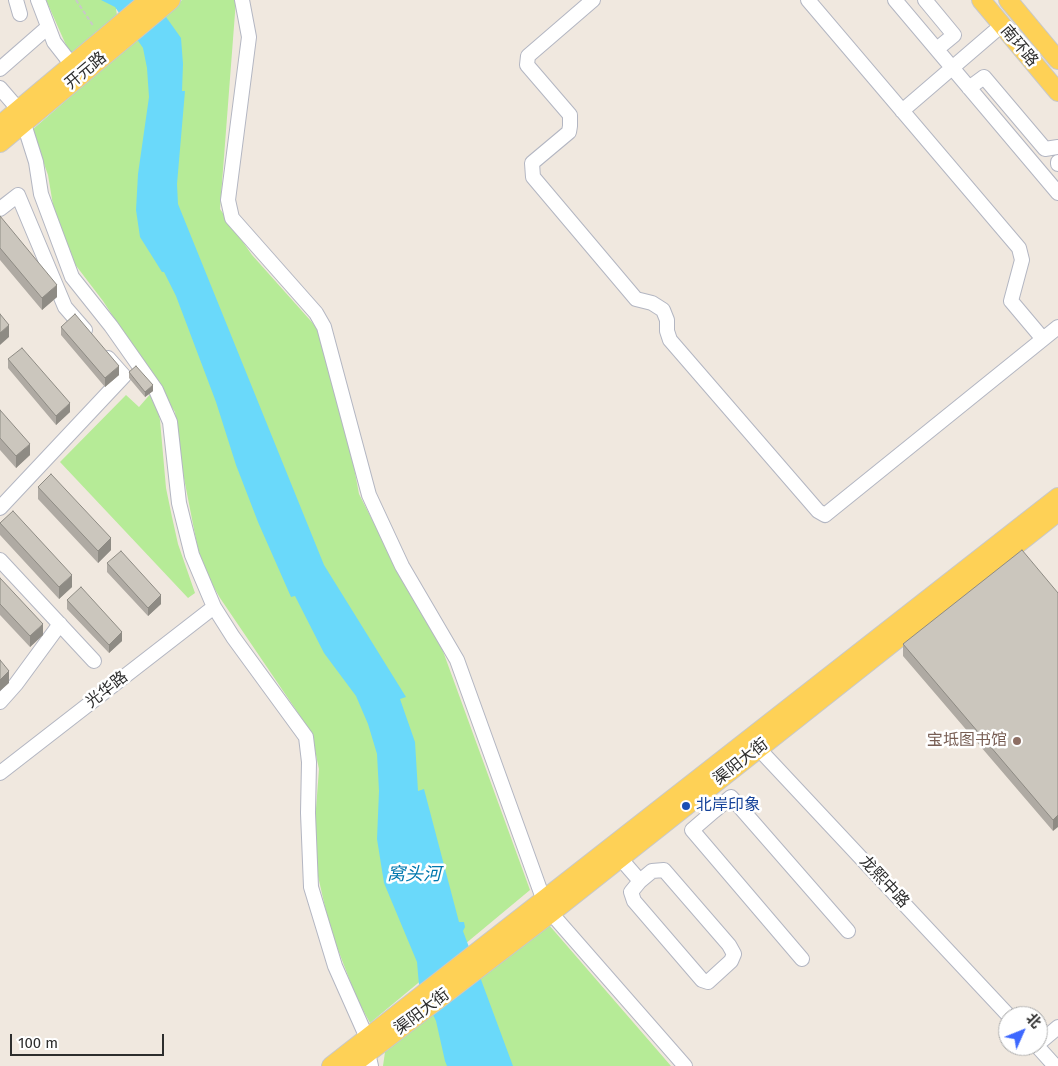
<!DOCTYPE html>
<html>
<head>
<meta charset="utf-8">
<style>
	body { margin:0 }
	#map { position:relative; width:1058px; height:1066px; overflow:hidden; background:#f0e8df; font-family:"Fira Sans","Noto Sans SC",sans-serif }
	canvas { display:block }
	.north { position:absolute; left:998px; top:1006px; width:50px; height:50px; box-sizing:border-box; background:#fff; border:1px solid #ababab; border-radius:50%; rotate:46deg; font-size:14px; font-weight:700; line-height:20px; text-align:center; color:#2d2d2d }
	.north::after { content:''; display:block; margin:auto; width:18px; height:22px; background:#3d68ff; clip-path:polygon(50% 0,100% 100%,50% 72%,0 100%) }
	.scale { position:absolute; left:10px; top:1034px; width:154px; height:22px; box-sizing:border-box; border:2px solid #2d2d2d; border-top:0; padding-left:6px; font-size:15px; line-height:18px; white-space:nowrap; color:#2d2d2d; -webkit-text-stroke:4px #fff; paint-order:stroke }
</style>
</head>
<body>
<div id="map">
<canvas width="1058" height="1066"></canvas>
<div class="north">北</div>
<div class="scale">100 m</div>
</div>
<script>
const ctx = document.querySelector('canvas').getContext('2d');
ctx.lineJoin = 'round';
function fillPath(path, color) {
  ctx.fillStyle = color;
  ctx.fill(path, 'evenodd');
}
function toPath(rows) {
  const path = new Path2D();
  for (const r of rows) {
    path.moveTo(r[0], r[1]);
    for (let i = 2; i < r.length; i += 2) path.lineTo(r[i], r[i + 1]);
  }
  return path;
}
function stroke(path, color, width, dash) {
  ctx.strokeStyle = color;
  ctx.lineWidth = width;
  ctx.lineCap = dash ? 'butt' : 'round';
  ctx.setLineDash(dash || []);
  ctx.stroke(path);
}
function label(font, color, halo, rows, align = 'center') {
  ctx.font = font + ' "Fira Sans","Noto Sans SC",sans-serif';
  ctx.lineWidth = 5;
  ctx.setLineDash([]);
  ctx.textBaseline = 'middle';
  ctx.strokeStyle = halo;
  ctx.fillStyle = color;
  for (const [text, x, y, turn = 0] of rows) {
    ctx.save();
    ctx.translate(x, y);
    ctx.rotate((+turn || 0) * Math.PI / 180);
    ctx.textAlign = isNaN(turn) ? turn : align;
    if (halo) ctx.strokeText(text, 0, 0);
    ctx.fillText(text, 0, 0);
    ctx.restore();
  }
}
fillPath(toPath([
	[46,0,127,0,116,9,117,15,70,54],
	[182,0,236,0,220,209,252,255,318,329,347,430,359,494,410,594,440,643,530,890,370,1023,357,999,330,929,318,876,315,822,319,769,311,732,220,598,201,565,182,468,175,412,103,301,74,263,55,217,48,175,32,130],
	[153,391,160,420,166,488,172,517,178,544,195,593,188,598,60,462,126,395,139,407],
	[549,925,671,1066,383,1066,385,1052]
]), '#b6eb97');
fillPath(toPath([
	[101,0,154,0,181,38,183,64,182,91,185,91,177,184,178,204,324,565,406,697,400,699,415,742,418,791,424,789,459,922,464,922,465,927,463,931,513,1066,447,1066,445,1061,436,1021,419,985,417,962,384,883,377,839,379,791,377,754,368,724,356,696,324,653,295,596,291,597,258,522,236,465,216,402,176,296,164,272,162,272,140,237,136,210,138,174,149,97,147,68,143,48,115,7]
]), '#6ad9fa');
const minor = toPath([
	[16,0,20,14],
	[38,0,54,42,72,65],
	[242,0,249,37,228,200,232,218,316,313,324,327,369,495,402,566,457,660,544,901],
	[593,0,528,56,527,65,570,115,570,126,569,132,532,163,533,177,636,299,652,303,663,310,667,320,667,331,670,340,818,511,825,515,1058,327],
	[808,0,1019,248,1022,260,1011,301,1043,339],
	[895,0,1058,193],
	[925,0,954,35,937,49],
	[0,69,48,27],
	[0,88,19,110],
	[969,88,984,77,1045,149,1058,147],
	[902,111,1002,25],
	[24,124,36,162,41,194,72,277,111,326,156,390,170,422,179,503,192,555,214,607,233,637,306,737,309,762,308,813,311,887,335,966,367,1038],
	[1058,162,1058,164],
	[0,209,18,195,65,307,85,330],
	[0,508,124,376,108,358],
	[0,560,94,661],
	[0,702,16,684,60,624],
	[758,748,1009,1016],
	[0,773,214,607],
	[701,794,714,811,731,797,848,931],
	[714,811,692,830,802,959],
	[620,858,640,881,631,892,634,901,702,980,708,982,731,961,734,954,729,945,664,870,652,871,640,881],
	[551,913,685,1066],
	[1038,1044,1058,1027],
	[1037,1046,1055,1066],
	[368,1053,371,1066]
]);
const major = toPath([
	[981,0,1058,92],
	[1008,0,1058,60],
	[0,125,149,0],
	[0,143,171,0],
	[331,1066,1058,497],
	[351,1066,551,913,1058,512]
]);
stroke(minor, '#b3b6c2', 16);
stroke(major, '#c8c8c8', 20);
stroke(toPath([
	[76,0,94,27]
]), '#c8c8c8', 2, [4, 2.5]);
stroke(minor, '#fff', 14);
stroke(major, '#fed156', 18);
fillPath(toPath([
	[0,216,57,297,42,310,0,260],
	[61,327,119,375,105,387,61,335],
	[8,359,70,412,56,425,8,368],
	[129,372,153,391,145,397,129,378],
	[0,410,30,455,16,468,0,450],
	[38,487,111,550,98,563,38,499],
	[0,523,72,587,59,599,0,535],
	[107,563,161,604,148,616,107,572],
	[0,578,43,635,30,647,0,615],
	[1058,593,1053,831,903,656,903,644],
	[67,600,122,641,109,653,67,609]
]), '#afaaa3');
fillPath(toPath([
	[57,285,57,297,42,310,42,298],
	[9,325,9,337,0,345,0,333],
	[119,366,119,375,105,387,105,378],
	[153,385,153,391,145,397,145,392],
	[70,403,70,412,56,425,56,416],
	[30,444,30,455,16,468,16,456],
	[111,538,111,550,98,563,98,551],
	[72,575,72,587,59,599,59,587],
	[161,595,161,604,148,616,148,608],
	[43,624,43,635,30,647,30,636],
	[122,632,122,641,109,653,109,645],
	[9,671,9,683,0,691,0,680],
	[1058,815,1058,827,1053,831,1053,820]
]), '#8e8b84');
const building = toPath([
	[0,216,57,285,42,298,0,248,0,216],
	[0,314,9,325,0,333,0,314],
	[75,314,119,366,105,378,61,327,75,314],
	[22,348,70,403,56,416,8,359,22,348],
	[136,366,153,385,145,392,129,372,136,366],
	[0,410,30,444,16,456,0,438,0,410],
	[51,474,111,538,98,551,38,487,51,474],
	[13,511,72,575,59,587,0,523,13,511],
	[1022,550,1058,593,1058,815,1053,820,903,644,1022,550],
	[121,551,161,595,148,608,107,563,121,551],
	[0,578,43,624,30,636,0,604,0,578],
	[81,587,122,632,109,645,67,600,81,587],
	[0,660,9,671,0,680,0,660]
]);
fillPath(building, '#cbc6bd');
stroke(building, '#8e8b84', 1);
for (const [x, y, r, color] of [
	[1017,741,5,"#8d6e63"],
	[686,806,5,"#1a4fb4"]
]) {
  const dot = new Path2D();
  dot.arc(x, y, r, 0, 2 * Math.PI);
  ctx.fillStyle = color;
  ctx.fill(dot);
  stroke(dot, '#fff', 2);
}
label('16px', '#2d2d2d', '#fff', [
	["南环路",1019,46,50],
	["开元路",86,71,-40],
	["光华路",107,690,-38],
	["渠阳大街",741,762,-38],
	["龙熙中路",884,882,47],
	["渠阳大街",422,1012,-37]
]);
label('16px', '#785e54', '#fff', [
	["宝坻图书馆",1007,741]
], 'right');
label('16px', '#164399', '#fff', [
	["北岸印象",696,806]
], 'left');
label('italic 18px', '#0178ae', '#fff', [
	["窝头河",414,875]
]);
</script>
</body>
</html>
